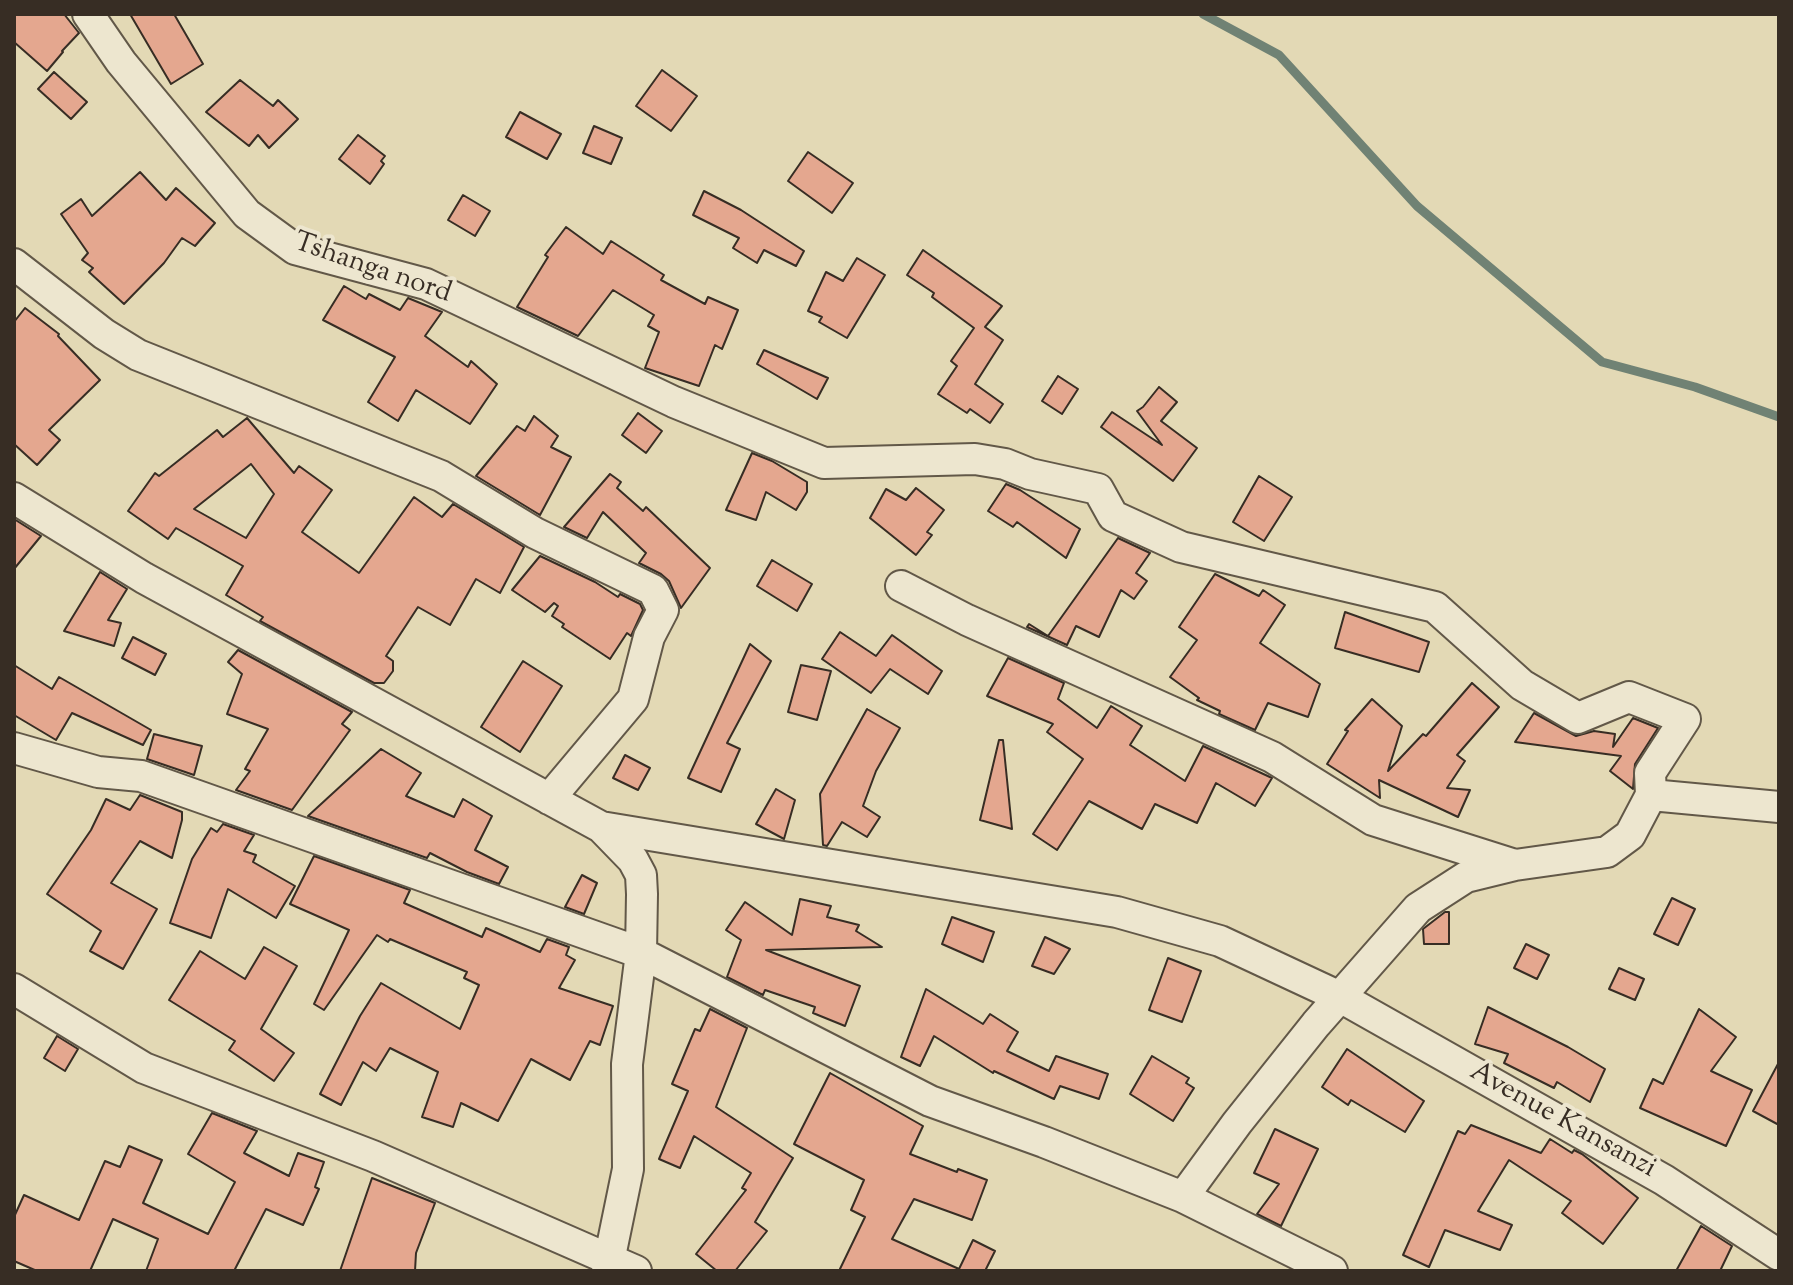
<!DOCTYPE html>
<html>
<head>
<meta charset="utf-8">
<style>
	body { margin:0 }
	#map { position:relative; width:1793px; height:1285px; overflow:hidden; background:#e3d9b5; font-family:"Sorts Mill Goudy",serif }
	canvas { display:block }
	.frame { position:absolute; inset:0; border:16px solid #372d24; pointer-events:none }
</style>
</head>
<body>
<div id="map">
<canvas width="1793" height="1285"></canvas>
<div class="frame"></div>
</div>
<script>
const ctx = document.querySelector('canvas').getContext('2d');
ctx.lineJoin = 'round';
function toPath(rows) {
  const path = new Path2D();
  for (const r of rows) {
    path.moveTo(r[0], r[1]);
    for (let i = 2; i < r.length; i += 2) path.lineTo(r[i], r[i + 1]);
  }
  return path;
}
function stroke(path, color, width, dash) {
  ctx.strokeStyle = color;
  ctx.lineWidth = width;
  ctx.lineCap = dash ? 'butt' : 'round';
  ctx.setLineDash(dash || []);
  ctx.stroke(path);
}
function fillPath(path, color) {
  ctx.fillStyle = color;
  ctx.fill(path, 'evenodd');
}
function label(font, color, halo, rows, align = 'center') {
  ctx.font = font + ' "Sorts Mill Goudy",serif';
  ctx.lineWidth = 8;
  ctx.setLineDash([]);
  ctx.textBaseline = 'middle';
  ctx.strokeStyle = halo;
  ctx.fillStyle = color;
  for (const [text, x, y, turn = 0] of rows) {
    ctx.save();
    ctx.translate(x, y);
    ctx.rotate((+turn || 0) * Math.PI / 180);
    ctx.textAlign = isNaN(turn) ? turn : align;
    if (halo) ctx.strokeText(text, 0, 0);
    ctx.fillText(text, 0, 0);
    ctx.restore();
  }
}
stroke(toPath([
	[1203,14,1279,55,1417,206,1602,362,1695,387,1779,417]
]), '#708274', 9);
const building = toPath([
	[14,14,64,14,79,33,62,51,63,52,47,71,14,42,14,14],
	[130,14,174,14,203,64,171,84,130,14],
	[662,70,697,96,671,131,636,106,662,70],
	[54,72,87,102,71,119,38,89,54,72],
	[240,80,273,106,278,100,298,119,269,148,258,135,249,146,206,112,240,80],
	[520,112,561,134,547,159,506,137,520,112],
	[594,126,622,138,611,164,583,153,594,126],
	[358,135,385,156,381,161,384,164,370,184,339,159,358,135],
	[808,152,853,183,832,213,788,181,808,152],
	[140,172,166,200,176,188,215,223,195,246,182,238,164,263,124,304,89,272,93,268,82,260,88,253,61,214,81,199,92,216,140,172],
	[704,191,741,210,804,251,796,266,764,250,757,263,733,248,739,238,693,215,704,191],
	[463,195,490,211,475,236,448,220,463,195],
	[566,227,603,254,611,241,664,275,661,280,705,304,708,297,738,310,722,349,715,345,699,386,645,368,659,332,648,326,654,315,613,290,578,336,517,307,548,257,545,255,566,227],
	[923,250,1002,306,985,327,1003,340,975,384,1003,404,990,423,970,409,967,413,938,394,957,366,951,361,974,328,932,297,934,293,907,275,923,250],
	[857,258,885,275,847,338,819,322,822,317,808,311,826,272,843,281,857,258],
	[344,286,366,299,369,294,400,310,408,298,442,312,425,336,468,367,471,361,497,384,470,424,416,390,398,421,368,402,395,357,323,320,344,286],
	[25,308,59,334,58,336,100,380,49,430,60,440,37,465,14,444,14,322,25,308],
	[764,350,828,378,817,399,757,364,764,350],
	[1058,376,1078,389,1062,414,1042,401,1058,376],
	[1159,387,1177,402,1161,421,1197,448,1173,481,1101,427,1112,412,1162,445,1137,411,1143,407,1159,387],
	[638,413,662,431,646,453,622,435,638,413],
	[534,416,558,436,551,447,571,457,540,515,476,476,517,426,525,431,534,416],
	[247,418,294,473,299,466,332,490,302,532,359,573,414,497,442,517,453,504,524,547,500,593,476,579,450,625,418,607,386,656,393,661,393,671,384,683,374,683,260,621,263,617,226,595,243,566,176,528,168,539,128,511,155,473,159,476,217,430,223,437,247,418],
	[251,464,274,494,246,538,194,509,251,464],
	[752,453,772,461,807,482,807,492,796,510,766,492,756,520,726,510,752,453],
	[610,474,621,482,617,488,643,511,646,507,710,568,681,608,669,581,661,574,639,563,646,553,603,512,587,538,564,527,610,474],
	[1259,476,1292,497,1264,541,1233,522,1259,476],
	[1006,484,1020,490,1080,529,1066,558,1017,522,1013,527,988,511,1006,484],
	[916,488,944,510,927,532,932,535,916,555,870,518,886,489,906,500,916,488],
	[14,519,41,536,14,569,14,519],
	[1118,538,1150,553,1136,573,1147,581,1134,599,1121,590,1099,637,1076,626,1067,645,1027,627,1029,624,1048,636,1118,538],
	[540,556,595,582,618,597,620,594,640,604,643,610,631,636,627,633,610,659,562,627,564,624,552,616,558,606,554,603,545,612,512,590,540,556],
	[772,560,812,584,797,611,757,586,772,560],
	[100,572,127,589,108,620,121,623,114,646,64,631,100,572],
	[1215,574,1259,596,1263,590,1285,605,1260,643,1320,684,1308,717,1268,703,1255,730,1219,714,1220,711,1197,700,1199,698,1170,677,1197,640,1179,627,1215,574],
	[1345,612,1429,642,1419,672,1335,648,1345,612],
	[840,632,876,656,892,635,942,671,928,694,890,669,871,693,822,659,840,632],
	[133,637,166,654,155,675,122,658,133,637],
	[750,644,771,661,727,743,740,749,721,792,688,778,750,644],
	[238,650,352,712,342,724,350,730,292,810,236,790,250,771,245,769,268,729,227,714,242,674,228,662,238,650],
	[1008,658,1064,683,1058,699,1097,728,1111,706,1142,726,1130,745,1185,781,1203,746,1272,778,1255,806,1216,783,1197,823,1155,804,1142,829,1089,801,1057,850,1033,834,1083,759,1047,732,1053,724,987,696,1008,658],
	[523,661,562,686,520,752,481,727,523,661],
	[14,665,52,689,59,677,151,730,143,745,72,713,56,740,14,715,14,665],
	[801,665,831,671,817,720,788,712,801,665],
	[1472,683,1499,707,1457,755,1465,761,1447,788,1470,790,1458,817,1379,780,1380,798,1327,764,1348,731,1345,730,1372,699,1402,726,1388,771,1423,734,1426,736,1472,683],
	[867,709,900,728,876,771,863,806,880,817,867,837,842,822,827,846,823,845,820,794,867,709],
	[1534,713,1576,736,1594,731,1615,734,1613,747,1633,718,1658,728,1635,764,1633,789,1610,771,1621,756,1515,742,1534,713],
	[154,734,202,746,194,775,147,759,154,734],
	[999,740,1003,740,1012,829,980,820,999,740],
	[381,749,421,773,406,796,454,817,463,799,492,816,475,850,508,867,499,884,467,872,430,853,427,858,308,816,381,749],
	[625,755,650,768,638,790,613,778,625,755],
	[776,789,795,800,784,839,756,824,776,789],
	[140,795,182,812,182,820,172,858,140,841,111,883,157,909,123,969,90,951,101,931,47,894,91,830,106,799,130,810,140,795],
	[223,824,254,835,244,851,256,855,253,862,295,886,276,918,228,889,211,938,170,923,192,859,211,828,217,832,223,824],
	[314,856,410,890,404,903,482,937,486,928,540,952,547,939,569,947,566,955,575,960,559,988,613,1006,600,1045,590,1041,570,1080,531,1059,498,1121,461,1103,453,1127,422,1117,438,1072,390,1048,376,1071,363,1062,341,1105,320,1094,360,1016,381,983,460,1029,479,985,464,978,467,972,390,939,388,942,377,935,324,1010,314,1004,349,930,290,904,314,856],
	[582,875,597,883,584,914,565,907,582,875],
	[1672,898,1695,909,1678,945,1654,934,1672,898],
	[800,899,831,906,827,917,859,925,856,931,882,947,766,950,860,986,845,1026,813,1013,815,1007,765,990,763,995,727,977,741,940,726,930,745,902,792,935,800,899],
	[1445,912,1449,912,1449,944,1424,944,1423,929,1445,912],
	[952,917,994,932,983,962,942,944,952,917],
	[1045,937,1070,949,1054,974,1032,966,1045,937],
	[1526,944,1549,955,1537,979,1514,968,1526,944],
	[264,947,297,966,261,1029,294,1053,274,1081,229,1050,235,1041,169,1000,200,951,245,979,264,947],
	[1168,958,1201,971,1182,1022,1149,1010,1168,958],
	[1619,968,1644,979,1635,1000,1609,989,1619,968],
	[926,989,983,1024,990,1014,1018,1032,1007,1051,1049,1071,1056,1056,1108,1074,1099,1099,1060,1086,1054,1099,994,1071,993,1073,934,1036,920,1066,901,1057,926,989],
	[1488,1007,1568,1047,1605,1069,1590,1102,1557,1082,1554,1088,1504,1063,1508,1054,1475,1044,1488,1007],
	[710,1009,747,1028,716,1107,793,1158,755,1222,767,1231,735,1271,717,1271,696,1254,746,1190,742,1188,751,1173,694,1136,680,1168,659,1159,688,1091,672,1084,695,1029,700,1031,710,1009],
	[1699,1009,1736,1037,1711,1071,1752,1090,1726,1146,1640,1108,1653,1079,1663,1084,1699,1009],
	[57,1036,78,1049,65,1071,44,1058,57,1036],
	[1347,1049,1424,1101,1405,1132,1351,1100,1348,1105,1322,1087,1347,1049],
	[1152,1056,1189,1078,1186,1083,1194,1088,1173,1121,1130,1094,1152,1056],
	[1779,1062,1779,1125,1753,1111,1779,1062],
	[830,1073,923,1126,910,1154,957,1172,958,1169,987,1180,972,1220,914,1199,892,1239,959,1269,973,1240,995,1251,985,1271,839,1271,865,1217,851,1210,864,1180,794,1144,830,1073],
	[212,1113,257,1131,244,1153,289,1176,298,1153,324,1162,315,1187,319,1189,303,1225,266,1209,234,1271,146,1271,158,1239,113,1219,90,1271,37,1271,14,1261,14,1217,24,1195,79,1220,105,1161,120,1167,129,1146,162,1160,143,1203,208,1234,235,1182,188,1154,212,1113],
	[1471,1125,1541,1153,1550,1139,1572,1153,1574,1150,1582,1154,1638,1198,1603,1244,1562,1213,1571,1201,1509,1160,1478,1211,1512,1225,1500,1250,1445,1230,1429,1267,1403,1255,1458,1131,1465,1134,1471,1125],
	[1275,1129,1318,1149,1281,1226,1257,1214,1279,1184,1254,1173,1275,1129],
	[372,1178,435,1203,416,1253,415,1271,340,1271,372,1178],
	[1701,1226,1732,1246,1720,1271,1676,1271,1701,1226]
]);
fillPath(building, '#e4a78f');
stroke(building, '#372d24', 2);
const minor = toPath([
	[88,14,121,62,247,214,295,249,426,284,674,402,824,463,975,459,1005,464,1030,474,1098,489,1113,516,1181,547,1435,607,1522,685,1578,718,1629,697,1685,719,1650,773,1651,795,1630,835,1607,852,1515,865,1466,877,1418,908,1316,1024,1237,1123,1183,1197],
	[14,264,104,334,138,355,441,476,535,533,653,590,663,610,649,637,633,699,549,799],
	[14,498,144,578,601,827,633,860,641,875,642,894,641,953,627,1064,628,1169,607,1271],
	[901,586,967,620,1272,757,1373,820,1515,865],
	[14,748,98,772,141,776,641,953,930,1101,1044,1142,1183,1197,1332,1271],
	[1651,795,1779,807],
	[601,827,1117,912,1220,941,1340,997,1664,1180,1779,1255],
	[14,989,144,1068,373,1156,636,1271]
]);
stroke(minor, '#625848', 34);
stroke(minor, '#ede6cf', 30);
label('28px', '#372d24', '#ede6cf', [
	["Tshanga nord",372,270,19],
	["Avenue Kansanzi",1562,1122,29]
]);
</script>
</body>
</html>
